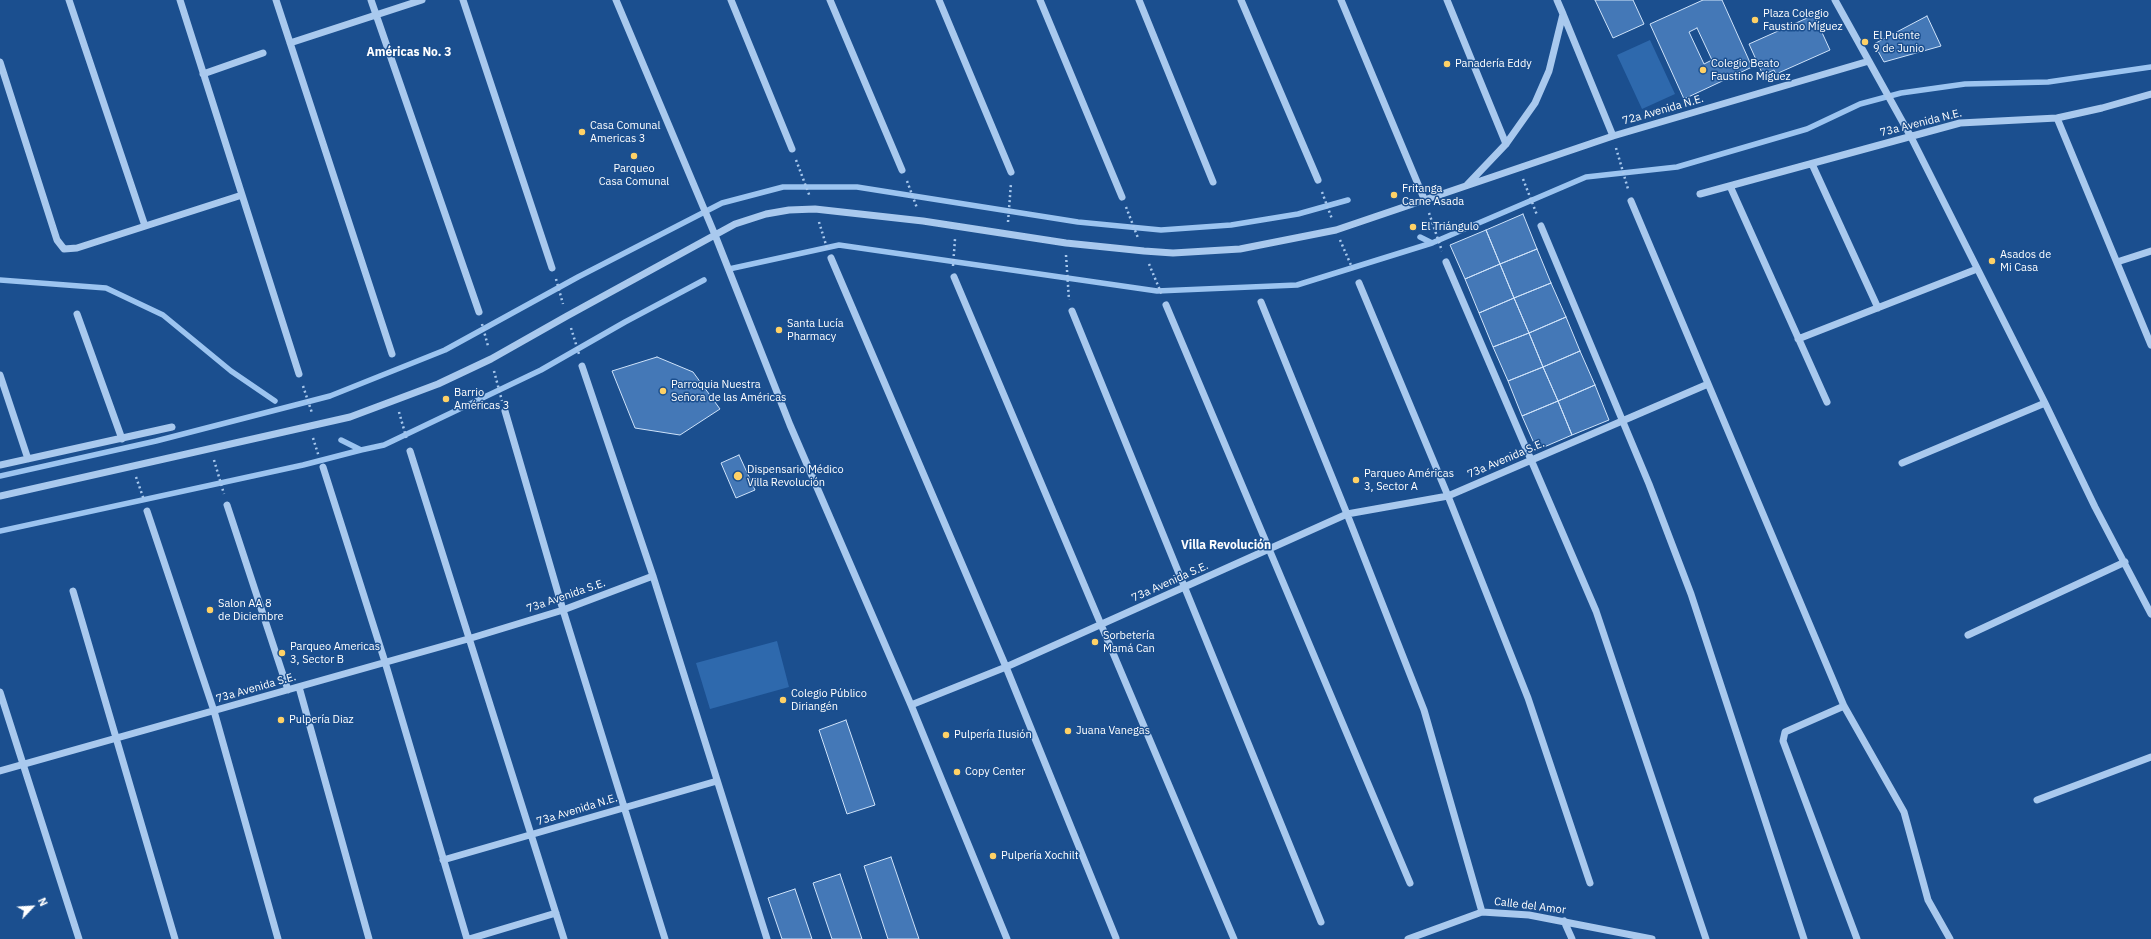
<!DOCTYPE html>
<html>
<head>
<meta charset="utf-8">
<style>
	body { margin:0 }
	#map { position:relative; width:2151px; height:939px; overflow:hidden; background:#1b4f8f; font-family:"IBM Plex Sans",sans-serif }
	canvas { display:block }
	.north { position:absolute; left:12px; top:887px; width:40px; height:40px; -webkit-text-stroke:3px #1b4f8f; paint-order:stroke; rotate:65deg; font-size:11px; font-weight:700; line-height:16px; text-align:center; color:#fff }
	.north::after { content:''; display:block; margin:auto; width:14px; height:18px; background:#fff; clip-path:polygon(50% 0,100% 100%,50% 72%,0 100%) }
</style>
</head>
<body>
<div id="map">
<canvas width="2151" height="939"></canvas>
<div class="north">N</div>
</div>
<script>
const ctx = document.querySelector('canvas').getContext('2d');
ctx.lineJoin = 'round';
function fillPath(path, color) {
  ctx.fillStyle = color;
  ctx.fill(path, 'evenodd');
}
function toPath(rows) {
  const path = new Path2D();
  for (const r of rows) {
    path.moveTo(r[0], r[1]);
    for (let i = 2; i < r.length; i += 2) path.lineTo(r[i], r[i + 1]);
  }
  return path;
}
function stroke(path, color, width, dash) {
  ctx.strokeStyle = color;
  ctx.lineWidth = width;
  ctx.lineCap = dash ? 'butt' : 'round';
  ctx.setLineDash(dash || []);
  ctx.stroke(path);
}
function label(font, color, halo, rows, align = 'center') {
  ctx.font = font + ' "IBM Plex Sans",sans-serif';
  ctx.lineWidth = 3;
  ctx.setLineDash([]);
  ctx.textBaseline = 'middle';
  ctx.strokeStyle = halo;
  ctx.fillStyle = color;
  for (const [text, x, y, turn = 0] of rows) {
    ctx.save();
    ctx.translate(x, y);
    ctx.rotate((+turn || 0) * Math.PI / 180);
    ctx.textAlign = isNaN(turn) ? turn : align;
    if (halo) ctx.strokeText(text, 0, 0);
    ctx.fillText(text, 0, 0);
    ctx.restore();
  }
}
fillPath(toPath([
	[1650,40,1675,94,1642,109,1617,55],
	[777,641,789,687,710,709,696,663]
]), '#2e69ad');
stroke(toPath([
	[1420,237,1432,243],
	[729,269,839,245,1157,291,1297,285,1432,243,1586,177,1677,167,1807,129,1860,104,1901,93,1965,84,2048,82,2151,67],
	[0,280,106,288,163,315,231,371,275,401],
	[341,440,361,450,384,445,541,370,625,322,704,280],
	[0,476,156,441,330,396,445,350,578,277,722,203,783,187,857,187,1078,222,1161,230,1231,225,1298,214,1348,200],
	[0,531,303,465,361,450]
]), '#9cc4f0', 5.5);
const building = toPath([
	[1595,0,1633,0,1644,24,1613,38,1595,0],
	[1703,0,1722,0,1752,67,1684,99,1650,24,1703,0],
	[1697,28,1712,60,1704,64,1689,32,1697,28],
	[1814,15,1830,50,1776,74,1774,70,1763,75,1749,44,1814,15],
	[1927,16,1941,46,1884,62,1874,44,1927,16],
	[1523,214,1537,249,1500,264,1486,230,1523,214],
	[1486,230,1500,264,1465,279,1450,245,1486,230],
	[1537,249,1551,283,1514,298,1500,264,1537,249],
	[1500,264,1514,298,1479,313,1465,279,1500,264],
	[1551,283,1566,317,1529,333,1514,298,1551,283],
	[1514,298,1529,333,1493,347,1479,313,1514,298],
	[1566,317,1580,351,1543,367,1529,333,1566,317],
	[1529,333,1543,367,1508,381,1493,347,1529,333],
	[1580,351,1595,385,1558,401,1543,367,1580,351],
	[657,357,693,372,720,409,680,435,635,428,612,371,657,357],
	[1543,367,1558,401,1522,416,1508,381,1543,367],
	[1595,385,1609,420,1572,435,1558,401,1595,385],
	[1558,401,1572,435,1537,450,1522,416,1558,401],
	[739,455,755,490,736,498,721,463,739,455],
	[846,720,875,805,847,814,819,730,846,720],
	[891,857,919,939,888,939,864,866,891,857],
	[840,874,862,939,832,939,813,883,840,874],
	[795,889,812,939,782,939,768,898,795,889]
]);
fillPath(building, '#4478b7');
stroke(building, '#cfe3fa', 1);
stroke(toPath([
	[1616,148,1628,189],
	[796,160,810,197],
	[1523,179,1537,215],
	[907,181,917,208],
	[1322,192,1332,219],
	[1126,207,1138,238],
	[1429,213,1442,251],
	[819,222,827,248],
	[1008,222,1011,183],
	[1340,240,1354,272],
	[1066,255,1069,300],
	[1149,264,1162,295],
	[953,266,955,239],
	[556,279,563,304],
	[482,324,488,346],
	[571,328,579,354],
	[494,371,502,401],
	[303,386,312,413],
	[399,412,407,440],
	[313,438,319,457],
	[214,460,224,494],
	[136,477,144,500]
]), '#a9c9ee', 2.5, [2, 3]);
stroke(toPath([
	[69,0,145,226],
	[180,0,299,374],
	[276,0,392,354],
	[371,0,479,312],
	[463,0,552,268],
	[616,0,715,235,790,425,911,705,1007,939],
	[731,0,792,149],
	[830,0,902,170],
	[939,0,1011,172],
	[1040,0,1122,197],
	[1139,0,1213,182],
	[1241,0,1318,180],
	[1341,0,1425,201],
	[1447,0,1506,144],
	[1835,0,1911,137,2045,403,2095,507,2151,614],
	[1563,14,1613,136],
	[290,43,422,0],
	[0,62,57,240,64,249,77,248,242,195],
	[203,74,263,53],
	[2057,118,2151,345],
	[1812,164,1878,308],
	[1467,185,1506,144,1535,103,1549,71,1563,14,1557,0],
	[1730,186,1827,402],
	[1700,194,1960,123,2057,118,2102,108,2151,94],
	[1631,201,1844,706,1904,812,1928,900,1950,939],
	[1541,226,1649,484,1691,594,1804,939],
	[831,258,1006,667,1116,938],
	[1446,262,1596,611,1706,939],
	[2117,262,2151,251],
	[954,277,1234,939],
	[1359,283,1448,496,1528,698,1590,883],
	[1261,302,1347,514,1424,710,1482,912],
	[1166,305,1410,883],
	[1072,311,1321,922],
	[77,314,122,439],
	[1798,339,1977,269],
	[582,366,653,576,767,939],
	[0,375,28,459],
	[505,411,563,610,665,939],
	[410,451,564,939],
	[1902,463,2045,403],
	[0,465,172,427],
	[323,467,385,662,467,939],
	[0,496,350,417,438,384,491,359,567,316,735,224,766,214,789,210,815,209,923,221,1066,243,1144,251,1173,253,1240,249,1336,230,1613,136,1869,61],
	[227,505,288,690],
	[147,511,214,711,278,939],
	[73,591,175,939],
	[1968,635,2125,562],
	[299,687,369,939],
	[0,692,79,939],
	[911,705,1006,667,1347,514,1448,496,1708,384],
	[1844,706,1785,732,1783,741,1857,939],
	[0,771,468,639,563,610,653,576],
	[2037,800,2151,757],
	[443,860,717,781],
	[1564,921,1572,939],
	[469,939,556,913],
	[1408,939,1482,912,1529,915,1652,939]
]), '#a9c9ee', 7);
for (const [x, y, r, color] of [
	[1755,20,4,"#ffd166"],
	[1865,42,4,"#ffd166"],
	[1447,64,4,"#ffd166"],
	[1703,70,4,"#ffd166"],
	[582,132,4,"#ffd166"],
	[634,156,4,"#ffd166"],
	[1394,195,4,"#ffd166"],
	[1413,227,4,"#ffd166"],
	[1992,261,4,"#ffd166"],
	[779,330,4,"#ffd166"],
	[663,391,4,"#ffd166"],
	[446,399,4,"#ffd166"],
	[738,476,5,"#ffd166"],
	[1356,480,4,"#ffd166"],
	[210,610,4,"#ffd166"],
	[1095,642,4,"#ffd166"],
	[282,653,4,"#ffd166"],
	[783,700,4,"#ffd166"],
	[281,720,4,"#ffd166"],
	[1068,731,4,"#ffd166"],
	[946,735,4,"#ffd166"],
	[957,772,4,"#ffd166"],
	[993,856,4,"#ffd166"]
]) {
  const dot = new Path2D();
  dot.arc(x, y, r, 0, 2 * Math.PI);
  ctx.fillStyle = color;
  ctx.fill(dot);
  stroke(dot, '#1b4f8f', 1.5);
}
label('11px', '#fff', '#1b4f8f', [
	["Plaza Colegio",1763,14],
	["Faustino Míguez",1763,27],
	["El Puente",1873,36],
	["9 de Junio",1873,49],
	["Panadería Eddy",1455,64],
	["Colegio Beato",1711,64],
	["Faustino Míguez",1711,77],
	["Casa Comunal",590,126],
	["Americas 3",590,139],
	["Parqueo",634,169,"center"],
	["Casa Comunal",634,182,"center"],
	["Fritanga",1402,189],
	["Carne Asada",1402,202],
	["El Triángulo",1421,227],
	["Asados de",2000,255],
	["Mi Casa",2000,268],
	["Santa Lucía",787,324],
	["Pharmacy",787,337],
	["Parroquia Nuestra",671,385],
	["Señora de las Américas",671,398],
	["Barrio",454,393],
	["Américas 3",454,406],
	["Dispensario Médico",747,470],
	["Villa Revolución",747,483],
	["Parqueo Américas",1364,474],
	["3, Sector A",1364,487],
	["Salon AA 8",218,604],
	["de Diciembre",218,617],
	["Sorbetería",1103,636],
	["Mamá Can",1103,649],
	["Parqueo Americas",290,647],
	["3, Sector B",290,660],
	["Colegio Público",791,694],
	["Diriangén",791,707],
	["Pulpería Diaz",289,720],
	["Juana Vanegas",1076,731],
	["Pulpería Ilusión",954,735],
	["Copy Center",965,772],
	["Pulpería Xochilt",1001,856]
], 'left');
label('11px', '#fff', '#1b4f8f', [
	["72a Avenida N.E.",1663,110,-16],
	["73a Avenida N.E.",1921,123,-14],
	["73a Avenida S.E.",1506,459,-23],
	["73a Avenida S.E.",1170,582,-24],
	["73a Avenida S.E.",566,596,-19],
	["73a Avenida S.E.",256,688,-16],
	["73a Avenida N.E.",577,810,-17],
	["Calle del Amor",1530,906,7]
]);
label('bold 12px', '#fff', '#1b4f8f', [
	["Américas No. 3",409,53],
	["Villa Revolución",1226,546]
]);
</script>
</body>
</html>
